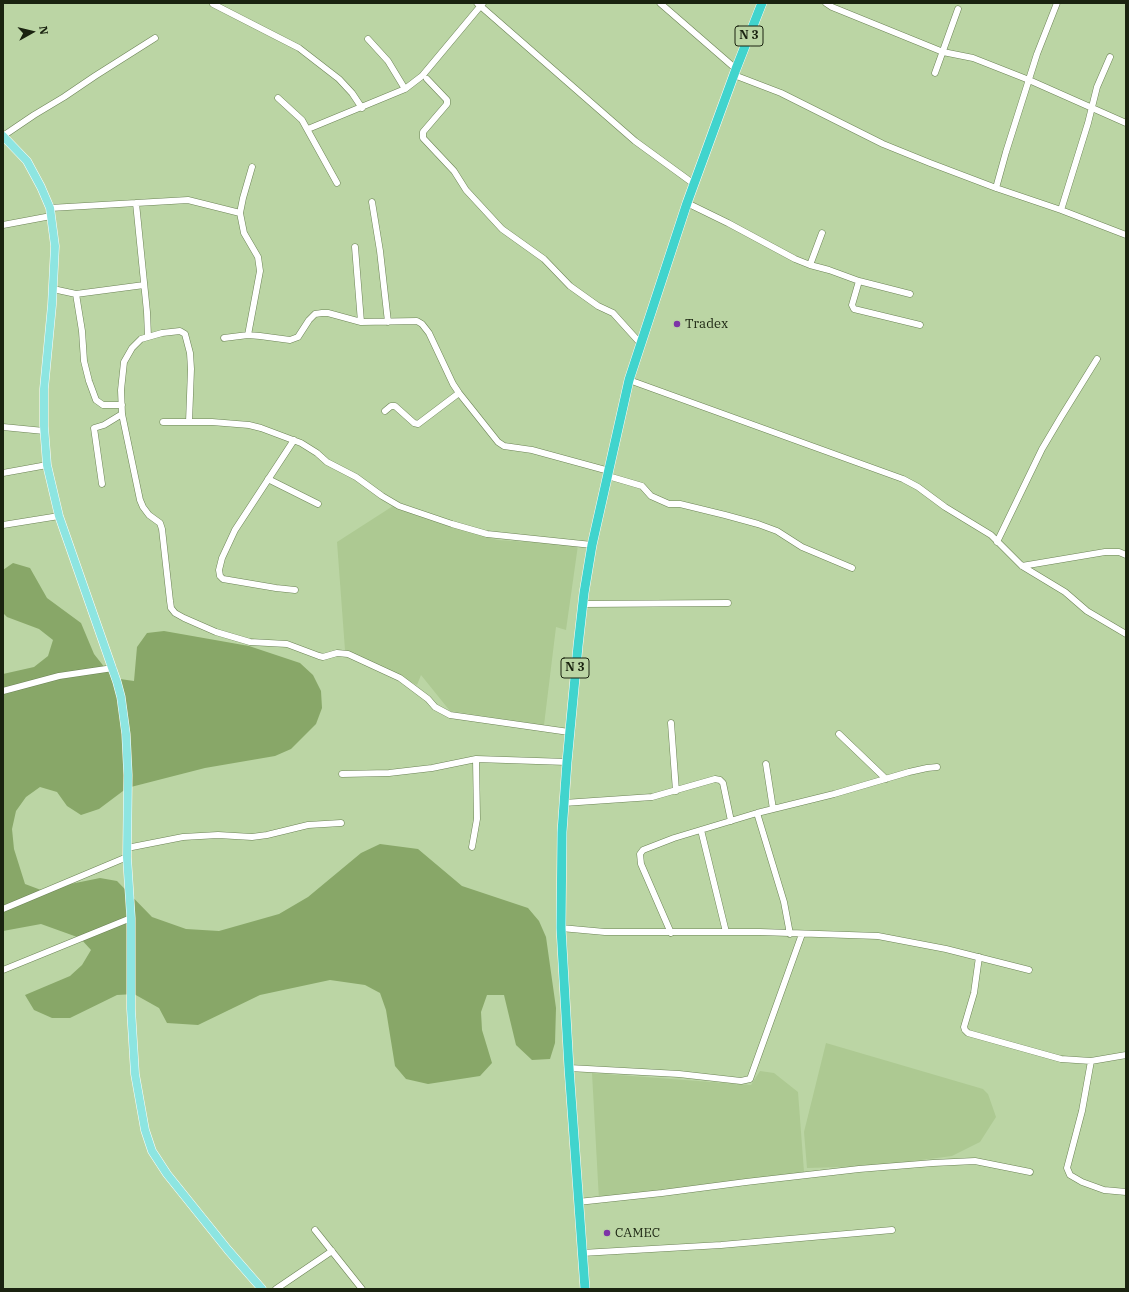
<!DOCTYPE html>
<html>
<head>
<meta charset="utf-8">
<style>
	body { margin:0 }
	#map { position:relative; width:1129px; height:1292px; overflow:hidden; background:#bbd5a4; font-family:"IBM Plex Serif",serif }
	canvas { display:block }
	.frame { position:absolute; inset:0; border:4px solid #1a2310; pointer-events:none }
	.north { position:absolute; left:12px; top:12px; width:40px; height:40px; -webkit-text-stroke:3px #bbd5a4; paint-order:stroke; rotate:82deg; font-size:11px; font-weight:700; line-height:16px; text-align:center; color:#1a2310 }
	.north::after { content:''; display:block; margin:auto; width:14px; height:18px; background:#1a2310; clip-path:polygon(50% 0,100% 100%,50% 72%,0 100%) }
</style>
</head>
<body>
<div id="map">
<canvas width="1129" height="1292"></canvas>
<div class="frame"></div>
<div class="north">N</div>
</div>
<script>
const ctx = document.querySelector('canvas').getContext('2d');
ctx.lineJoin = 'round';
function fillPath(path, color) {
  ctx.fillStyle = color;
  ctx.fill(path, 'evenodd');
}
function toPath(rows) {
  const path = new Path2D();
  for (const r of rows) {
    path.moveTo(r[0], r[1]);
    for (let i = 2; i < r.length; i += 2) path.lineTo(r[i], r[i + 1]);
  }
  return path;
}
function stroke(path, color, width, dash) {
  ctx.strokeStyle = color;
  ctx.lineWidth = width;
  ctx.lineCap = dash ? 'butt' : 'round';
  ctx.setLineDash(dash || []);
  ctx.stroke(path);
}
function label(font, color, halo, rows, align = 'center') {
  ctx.font = font + ' "IBM Plex Serif",serif';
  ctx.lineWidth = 4;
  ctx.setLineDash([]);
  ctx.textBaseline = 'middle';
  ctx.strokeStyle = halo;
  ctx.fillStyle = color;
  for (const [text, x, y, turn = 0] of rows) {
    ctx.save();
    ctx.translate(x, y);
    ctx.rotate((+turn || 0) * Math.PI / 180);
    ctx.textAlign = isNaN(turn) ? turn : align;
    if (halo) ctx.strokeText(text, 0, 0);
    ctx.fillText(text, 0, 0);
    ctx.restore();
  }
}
fillPath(toPath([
	[393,506,418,515,497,540,578,545,566,630,556,627,544,725,450,711,421,675,417,685,345,650,337,542],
	[826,1043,983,1089,988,1094,996,1117,980,1142,952,1156,875,1166,807,1168,804,1132],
	[760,1071,774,1073,798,1092,804,1172,599,1200,592,1073,751,1085]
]), '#adc992');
fillPath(toPath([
	[13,563,30,568,47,598,81,623,94,654,113,678,134,681,137,647,147,633,164,631,249,646,300,663,313,675,321,691,322,708,316,724,291,749,275,756,205,768,127,788,99,809,81,815,67,806,57,792,40,787,26,797,16,811,12,829,14,849,25,884,41,890,100,878,117,881,152,917,186,929,219,931,279,914,308,897,361,853,380,844,418,849,462,886,528,908,539,921,546,937,556,1008,555,1043,550,1059,532,1060,516,1045,504,995,487,995,481,1012,482,1030,492,1063,480,1076,428,1084,406,1079,395,1066,386,1010,380,993,365,985,330,980,260,995,198,1025,167,1023,159,1008,134,994,117,995,70,1018,52,1018,34,1010,25,995,70,976,82,965,91,950,80,938,41,924,3,931,3,674,34,667,48,656,53,640,39,629,7,617,3,613,3,570]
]), '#88a768');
const minor = toPath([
	[477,3,635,141,694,184],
	[660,3,736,69],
	[826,3,832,7,943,52,973,58,1029,80,1126,123],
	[213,4,299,48,339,79,352,93,362,108],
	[368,39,388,61,405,89],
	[935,73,958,9],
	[734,75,781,93,883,144,930,163,996,188,1061,210,1126,235],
	[427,79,447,100,447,104,423,132,423,138,454,171,466,190,502,229,544,259,570,286,598,306,613,313,641,344],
	[278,98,302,120,337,183],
	[308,129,405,89,422,76,483,3],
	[3,136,34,115,64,97,95,76,155,38],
	[996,188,1006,152,1037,54,1057,3],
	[372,202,380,251,388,322],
	[136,203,147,312,148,337],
	[687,203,728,223,795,259,810,265,829,270,859,281,910,294],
	[50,208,188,200,240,213],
	[1061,210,1088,123,1097,87,1110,57],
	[3,225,51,216],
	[355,247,361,322],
	[810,265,822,233],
	[859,281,852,305,854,309,920,325],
	[53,289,76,294,144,285],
	[76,294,82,331,84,361,89,381,96,400,103,405,122,405],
	[248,335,260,271,258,257,244,233,240,213,243,198,252,167],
	[224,338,248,335,260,336,290,340,298,337,309,320,315,314,322,313,328,313,361,322,417,321,422,324,429,333,453,384,459,393,498,442,504,446,532,450,609,471],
	[629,380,903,479,918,487,945,507,991,535,1022,566,1065,592,1087,611,1126,634],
	[385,411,391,406,395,406,414,423,418,424,459,393],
	[163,422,212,422,249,425,261,428,301,443,317,453,327,462,356,477,382,496,399,506,452,524,487,534,592,545],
	[189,422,191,369,190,353,185,334,180,331,162,333,141,339,132,348,124,362,121,390,122,414,140,500,143,507,149,515,160,523,162,529,170,601,171,608,175,613,184,618,216,632,250,642,287,644,319,656,323,657,337,653,348,654,400,678,428,699,435,707,450,715,569,732],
	[3,427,44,431],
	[294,440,235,530,222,558,219,570,220,576,223,579,276,588,295,590],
	[3,473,47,465],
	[608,476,642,486,651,496,669,504,680,504,725,515,758,524,777,531,802,547,852,568],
	[268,479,318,504],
	[102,484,94,428,104,425,122,414],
	[3,525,59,516],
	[997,542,1042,449,1061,417,1097,359],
	[1022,566,1105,552,1119,552,1126,555],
	[583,604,728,603],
	[3,691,59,676,113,668],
	[671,723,676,791],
	[839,734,886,779],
	[766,764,773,809],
	[342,774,389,773,432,768,476,759,567,762],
	[564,803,652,797,715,779,720,780,723,783,731,821],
	[757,813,784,902,790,934],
	[701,830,726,932],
	[472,847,477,819,476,759],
	[127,848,183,837,218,835,252,837,267,835,308,825,341,823],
	[3,909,127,857],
	[561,928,605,932,760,932,878,936,946,949,1029,970],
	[671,933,641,864,640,854,643,850,674,838,757,813,834,794,909,772,927,768,937,767],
	[979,957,974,993,964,1027,965,1030,968,1033,1061,1059,1091,1061,1126,1055],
	[3,970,131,918],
	[1091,1061,1082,1111,1067,1168,1070,1175,1082,1182,1104,1190,1126,1192],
	[569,1068,679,1074,741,1081,750,1079,802,934],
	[578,1202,662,1193,746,1182,859,1169,933,1163,975,1161,1030,1172],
	[315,1230,362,1289],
	[582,1253,721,1245,892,1230],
	[276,1289,332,1251]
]);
const major = toPath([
	[3,136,27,161,41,187,50,208,55,246,52,305,44,389,44,426,47,465,59,516,117,682,121,697,126,734,128,775,127,857,131,918,131,1009,135,1074,145,1130,152,1151,167,1174,228,1250,262,1289]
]);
const highway = toPath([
	[585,1289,569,1068,561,928,562,832,567,762,578,646,584,593,592,545,629,380,687,203,736,69,762,3]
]);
stroke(minor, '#6c8356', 7);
stroke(major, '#fff', 9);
stroke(highway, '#fff', 10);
stroke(minor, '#fff', 6);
stroke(major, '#8de5e1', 8);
stroke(highway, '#41d4cd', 9);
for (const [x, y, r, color] of [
	[677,324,4,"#7d34a7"],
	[607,1233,4,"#7d34a7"]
]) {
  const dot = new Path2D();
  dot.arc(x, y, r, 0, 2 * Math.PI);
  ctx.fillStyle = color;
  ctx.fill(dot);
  stroke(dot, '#bbd5a4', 1.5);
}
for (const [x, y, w] of [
	[749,36,28],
	[575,668,28]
]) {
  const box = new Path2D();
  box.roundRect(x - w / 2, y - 10, w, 20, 3);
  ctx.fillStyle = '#bbd5a4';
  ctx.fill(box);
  stroke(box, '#1a2310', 1);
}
label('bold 12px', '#1a2310', null, [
	["N 3",749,36],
	["N 3",575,668]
]);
label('13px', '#1a2310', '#bbd5a4', [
	["Tradex",685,324],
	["CAMEC",615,1233]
], 'left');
</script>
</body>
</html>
